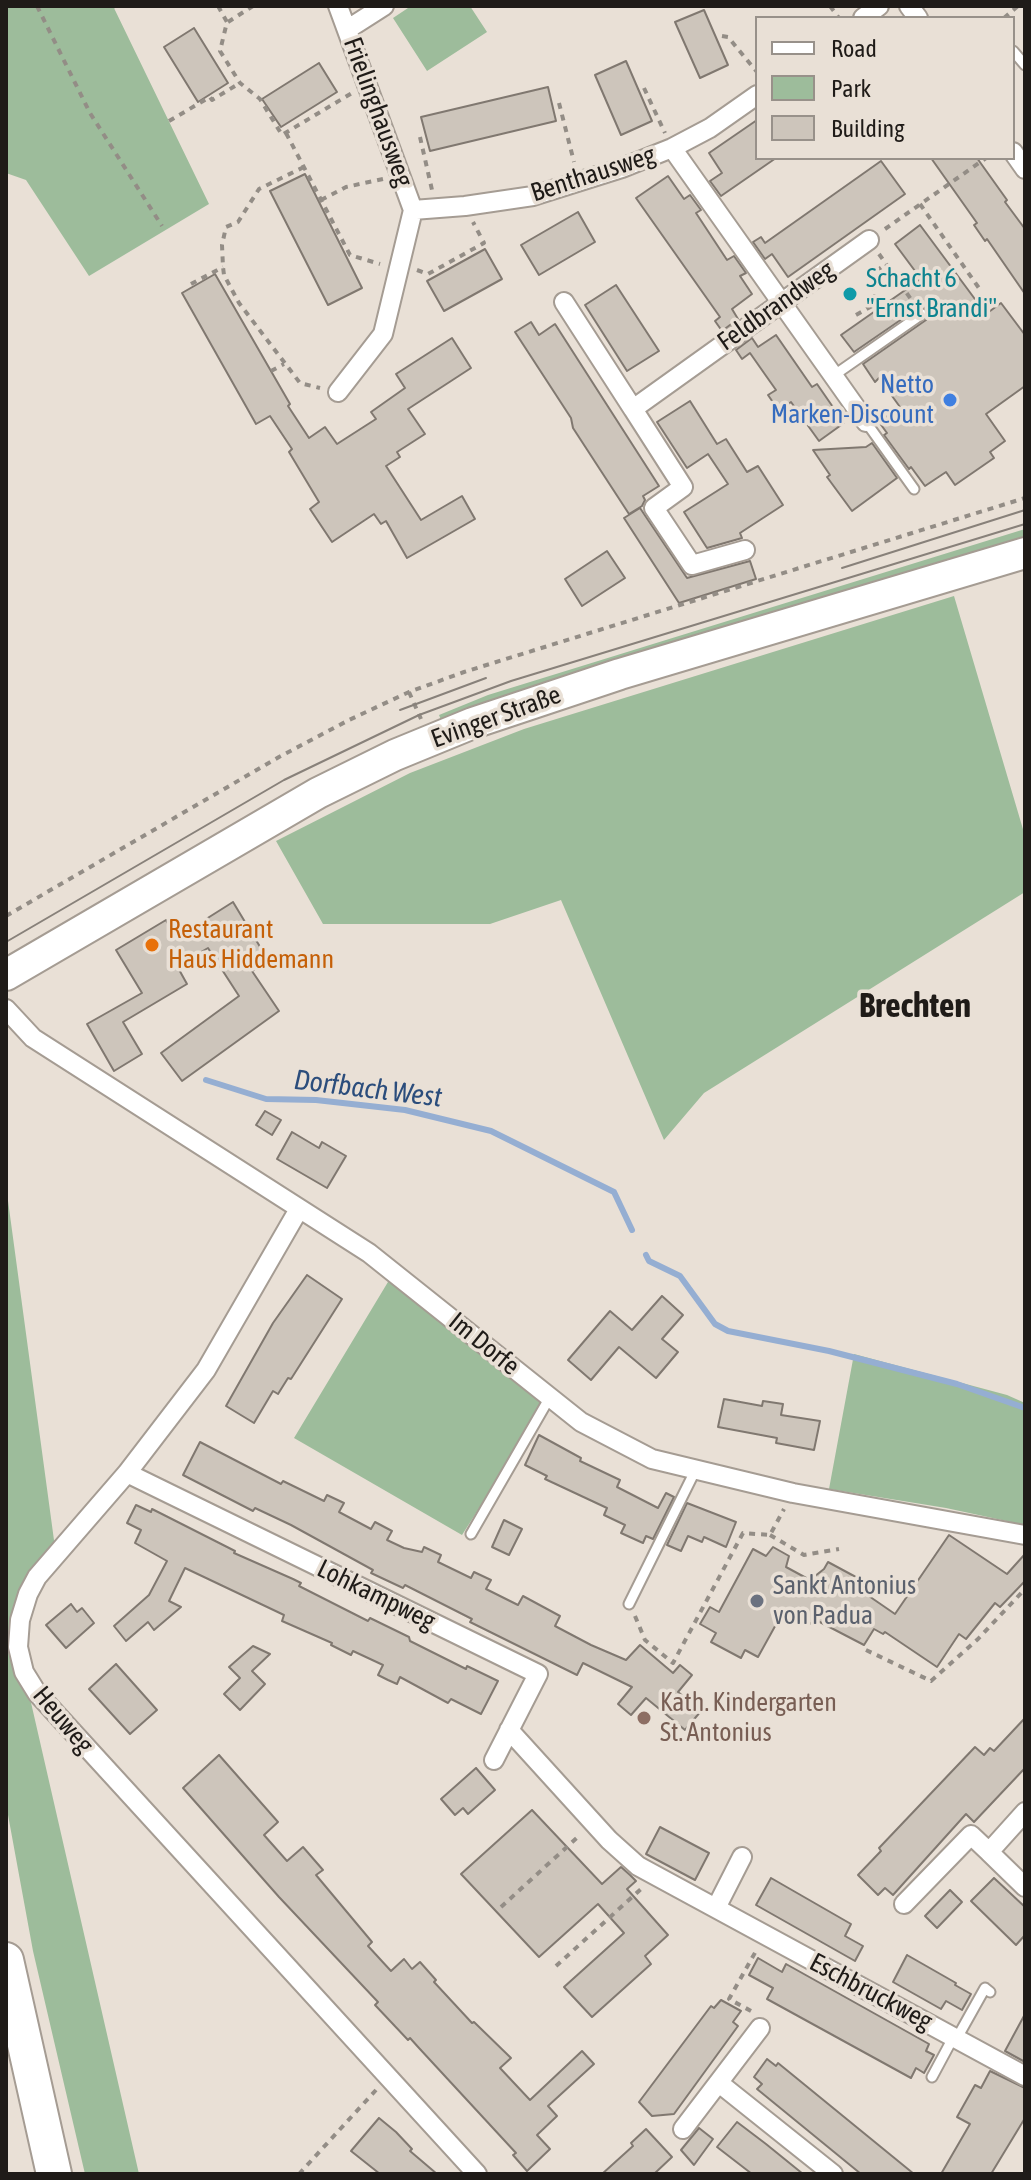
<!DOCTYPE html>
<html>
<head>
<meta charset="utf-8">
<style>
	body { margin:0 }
	#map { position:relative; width:1031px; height:2180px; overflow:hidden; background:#e9e0d6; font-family:"Asap Condensed",sans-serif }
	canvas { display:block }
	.frame { position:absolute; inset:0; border:8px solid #1f1b18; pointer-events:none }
	.legend { position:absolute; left:755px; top:16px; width:260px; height:144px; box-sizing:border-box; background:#e9e0d6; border:2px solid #98918a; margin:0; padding:10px 14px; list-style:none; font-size:24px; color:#1f1b18 }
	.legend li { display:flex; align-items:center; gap:16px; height:40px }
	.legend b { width:40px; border:2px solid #98918a }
</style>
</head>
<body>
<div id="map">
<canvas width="1031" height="2180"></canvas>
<div class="frame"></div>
<ul class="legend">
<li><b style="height:10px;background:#fff"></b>Road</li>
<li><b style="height:22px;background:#9dbc9b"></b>Park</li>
<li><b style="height:22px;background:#cdc5bb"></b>Building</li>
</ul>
</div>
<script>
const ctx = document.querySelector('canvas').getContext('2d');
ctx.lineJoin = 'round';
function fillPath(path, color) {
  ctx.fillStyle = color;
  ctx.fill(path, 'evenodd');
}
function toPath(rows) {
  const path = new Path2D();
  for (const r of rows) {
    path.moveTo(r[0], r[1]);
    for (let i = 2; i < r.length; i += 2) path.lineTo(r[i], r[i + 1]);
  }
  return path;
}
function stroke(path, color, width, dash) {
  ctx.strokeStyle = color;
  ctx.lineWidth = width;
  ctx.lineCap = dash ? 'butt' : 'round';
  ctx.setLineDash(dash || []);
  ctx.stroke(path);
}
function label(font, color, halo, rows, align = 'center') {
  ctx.font = font + ' "Asap Condensed",sans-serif';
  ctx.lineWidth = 7;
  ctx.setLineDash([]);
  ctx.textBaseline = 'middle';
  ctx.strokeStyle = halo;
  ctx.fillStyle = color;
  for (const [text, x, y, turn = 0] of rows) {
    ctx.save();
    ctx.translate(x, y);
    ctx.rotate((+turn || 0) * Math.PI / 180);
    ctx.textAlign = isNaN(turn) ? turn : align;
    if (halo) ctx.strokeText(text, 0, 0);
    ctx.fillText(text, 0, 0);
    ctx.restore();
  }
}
fillPath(toPath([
	[6,6,113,6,209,204,89,276,26,180,6,173],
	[411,6,470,6,487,32,427,71,393,18],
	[1025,529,1025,537,567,676,484,703,441,720,439,715,488,695],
	[954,596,1025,836,1025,892,704,1093,664,1140,561,900,490,924,323,924,276,841,410,773,524,729],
	[6,1186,56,1555,28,1594,24,1672,139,2174,85,2174,33,1951,6,1804],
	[394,1272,550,1397,462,1535,294,1438],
	[854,1354,1007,1395,1025,1403,1025,1525,946,1508,829,1489]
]), '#9dbc9b');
stroke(toPath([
	[206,1080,266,1099,316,1100,405,1110,491,1131,614,1192,632,1230],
	[646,1255,649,1261,680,1276,715,1324,728,1331,829,1351,957,1384,1025,1408]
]), '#95aed2', 6);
const building = toPath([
	[704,10,728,65,700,78,675,22,704,10],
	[194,28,228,83,198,102,164,47,194,28],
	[626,61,652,121,621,135,595,75,626,61],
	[319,63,337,92,281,127,262,99,319,63],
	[548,87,556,121,430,151,421,117,548,87],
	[757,120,757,158,776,158,721,196,710,181,722,173,709,153,757,120],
	[931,158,977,158,1007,200,1005,202,1025,229,1025,294,987,239,985,241,974,225,977,223,931,158],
	[881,161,905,194,788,277,772,254,765,259,753,242,761,237,765,243,881,161],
	[305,174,362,288,328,305,270,191,305,174],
	[668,176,684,199,690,195,701,210,696,213,727,260,734,256,746,273,740,276,752,294,732,309,738,319,722,331,715,321,720,317,636,198,668,176],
	[578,212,595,242,539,275,521,245,578,212],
	[920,225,986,314,1001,303,1025,335,1025,386,986,414,1005,441,990,452,994,458,955,485,946,472,925,486,911,467,909,469,884,435,887,433,879,422,900,407,879,378,875,382,863,364,926,320,929,314,928,309,918,308,854,352,841,335,921,279,895,244,920,225],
	[485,249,502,279,444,311,427,281,485,249],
	[215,274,290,404,288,406,309,438,325,427,337,444,376,419,371,412,405,388,396,374,452,338,471,368,408,409,425,434,397,452,400,457,386,466,421,520,462,496,475,519,407,558,386,521,381,524,374,514,332,542,310,509,319,502,289,452,292,449,270,416,256,424,182,293,215,274],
	[616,285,659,351,627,371,585,305,616,285],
	[531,322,539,335,555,324,659,486,643,496,645,500,642,506,629,514,573,428,571,418,515,332,531,322],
	[776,335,812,387,817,384,844,423,819,441,791,402,779,411,768,395,776,390,764,373,750,353,742,359,736,350,752,338,758,347,776,335],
	[690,401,717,444,726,439,747,472,758,466,783,505,740,533,742,538,707,548,684,512,728,484,708,454,687,468,657,422,690,401],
	[872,443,897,478,852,511,827,477,830,475,813,450,866,447,872,443],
	[640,508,687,578,750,561,756,579,679,603,624,518,640,508],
	[607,551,625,578,582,606,565,579,607,551],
	[233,902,268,960,252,971,279,1011,182,1081,161,1053,239,996,208,948,177,966,187,984,123,1022,142,1054,114,1071,87,1024,142,993,116,950,166,920,176,938,233,902],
	[265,1111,281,1120,272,1135,256,1125,265,1111],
	[292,1132,319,1148,322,1142,346,1156,327,1188,277,1159,292,1132],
	[307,1275,342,1299,291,1379,288,1378,278,1394,273,1391,254,1423,226,1406,273,1323,307,1275],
	[662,1296,683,1315,662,1339,678,1352,656,1378,619,1347,591,1380,568,1360,610,1311,632,1330,662,1296],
	[724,1399,762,1406,763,1401,783,1404,781,1415,820,1421,814,1450,776,1443,777,1438,718,1427,724,1399],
	[539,1435,581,1458,580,1461,620,1480,617,1487,658,1508,666,1493,674,1497,653,1539,646,1536,643,1543,621,1533,625,1525,604,1515,607,1508,545,1479,547,1476,525,1465,539,1435],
	[200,1442,281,1484,283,1481,324,1501,327,1495,344,1503,339,1512,371,1529,375,1522,392,1531,387,1540,404,1548,422,1552,424,1547,441,1555,438,1562,471,1578,474,1572,491,1580,486,1589,518,1605,523,1596,560,1616,555,1626,591,1645,626,1660,640,1645,673,1673,680,1665,692,1675,678,1692,701,1711,685,1730,646,1698,631,1715,618,1704,632,1687,583,1663,577,1675,470,1622,472,1619,405,1585,403,1588,371,1573,373,1570,291,1525,255,1508,253,1511,183,1475,200,1442],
	[687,1503,736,1522,726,1547,704,1537,702,1542,688,1536,681,1551,667,1545,687,1503],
	[136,1505,151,1512,152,1509,160,1513,235,1551,234,1553,293,1579,301,1583,299,1586,368,1621,370,1618,409,1637,410,1641,466,1669,467,1666,498,1681,481,1714,451,1699,448,1703,400,1677,397,1684,388,1680,378,1675,383,1665,353,1651,351,1655,331,1645,332,1643,282,1621,284,1615,185,1568,169,1601,181,1607,154,1630,148,1622,126,1641,114,1626,149,1595,167,1561,135,1543,141,1530,127,1523,136,1505],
	[504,1520,522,1529,509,1555,492,1547,504,1520],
	[949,1535,1007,1574,1025,1554,1025,1581,1000,1607,995,1603,966,1639,959,1634,937,1667,885,1632,883,1634,874,1629,864,1645,814,1619,812,1624,784,1610,758,1657,745,1650,741,1658,711,1642,716,1633,700,1624,710,1607,719,1612,753,1549,766,1556,773,1547,789,1556,786,1567,810,1580,824,1569,828,1562,867,1583,863,1592,895,1614,949,1535],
	[71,1604,77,1612,82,1608,94,1623,66,1648,46,1625,71,1604],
	[253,1646,270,1654,252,1671,265,1684,240,1710,224,1694,240,1678,229,1667,253,1646],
	[116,1664,157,1710,130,1734,89,1689,116,1664],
	[1025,1718,1025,1768,974,1822,966,1814,893,1895,885,1888,878,1895,858,1875,881,1851,879,1848,975,1747,984,1755,990,1748,994,1751,1025,1718],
	[219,1755,278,1822,264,1835,287,1861,303,1847,323,1870,316,1875,372,1942,368,1946,391,1971,404,1959,412,1969,420,1962,436,1980,434,1982,472,2023,474,2022,511,2058,500,2068,530,2100,582,2051,594,2064,548,2106,557,2116,537,2135,550,2149,527,2171,513,2155,516,2153,419,2048,410,2038,408,2040,375,2005,378,2002,279,1897,183,1788,219,1755],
	[476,1768,495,1790,468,1814,463,1808,455,1815,441,1799,476,1768],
	[532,1810,602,1884,621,1867,630,1875,636,1881,627,1889,668,1935,645,1956,651,1964,592,2017,564,1987,624,1933,598,1904,539,1957,461,1874,532,1810],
	[660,1827,709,1853,695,1880,646,1854,660,1827],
	[771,1878,851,1924,845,1936,863,1946,855,1961,756,1905,771,1878],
	[994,1878,1025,1907,1025,1935,1016,1945,971,1901,994,1878],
	[950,1890,962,1902,937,1928,925,1916,950,1890],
	[907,1955,956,1983,955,1985,971,1994,962,2010,946,2001,941,2009,893,1982,907,1955],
	[758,1958,782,1972,786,1964,929,2044,926,2051,934,2055,924,2073,916,2068,911,2078,767,1999,773,1988,749,1975,758,1958],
	[721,2000,741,2011,733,2022,738,2026,674,2114,652,2116,639,2102,711,2006,714,2008,721,2000],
	[1025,2014,1025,2062,1005,2051,1025,2014],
	[767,2059,776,2066,778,2063,914,2174,861,2174,757,2089,762,2084,754,2077,767,2059],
	[990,2071,1025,2088,1025,2118,991,2174,941,2174,970,2124,957,2117,975,2085,981,2088,990,2071],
	[379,2118,396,2132,412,2149,410,2151,437,2174,380,2174,351,2151,379,2118],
	[737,2122,766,2144,803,2174,752,2174,717,2147,737,2122],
	[699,2128,713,2139,694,2165,681,2150,699,2128],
	[646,2129,672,2157,654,2174,602,2174,633,2146,631,2143,646,2129]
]);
fillPath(building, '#cdc5bb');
stroke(building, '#807870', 2);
const lane = toPath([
	[1013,51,1025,65],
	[833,376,922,314],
	[866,422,914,489],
	[471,1534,550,1397],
	[629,1604,695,1471],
	[957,2038,985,1988,990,1992],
	[932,2077,954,2036]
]);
const street = toPath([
	[338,6,413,210,383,334,338,392],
	[909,6,918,18],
	[863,18,879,6],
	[348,29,384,6],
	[672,148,866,422],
	[1013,152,1025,169],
	[413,210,465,206,533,196,622,168,672,148,710,128,757,95],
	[564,302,633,409,869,240],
	[633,409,683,487,654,508,692,565,745,550],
	[6,1009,33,1038,369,1253,581,1422,652,1459,793,1493,1025,1535],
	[299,1209,206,1370,127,1473,37,1577,28,1594,20,1620,18,1647,24,1672,37,1693,477,2174],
	[127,1473,538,1674,494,1760],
	[509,1730,609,1840,638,1866,1025,2076],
	[989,1852,1025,1887],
	[904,1904,971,1835,989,1852,1025,1812],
	[716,1908,742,1857],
	[719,2083,833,2174],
	[683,2129,760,2028]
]);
const primary = toPath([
	[6,975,318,793,395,755,473,723,620,674,1025,553]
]);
const highway = toPath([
	[6,1960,54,2174]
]);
stroke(lane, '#a59c93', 13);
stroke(street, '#a59c93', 22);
stroke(primary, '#a59c93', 34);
stroke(highway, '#a59c93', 38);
stroke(toPath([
	[37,6,90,113,162,226],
	[218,6,227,22,220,51,240,83,260,99,282,135,352,93],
	[830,6,839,18],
	[113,7,114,6],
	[1004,18,1018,6],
	[228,22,253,6],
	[722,36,728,37,757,72],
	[644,88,665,133],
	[559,103,574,162],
	[169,121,210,97,212,100,240,83],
	[286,133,350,255,380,264],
	[420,137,432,190],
	[304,167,259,189,238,222,226,227,222,245,223,267,224,275,239,303,300,383,320,388],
	[321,200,346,187,383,179],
	[920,204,981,291],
	[885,229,986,158],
	[879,254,913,302],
	[417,270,428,274,484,243,473,222],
	[191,284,223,267],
	[856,315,872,306,876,292,868,277,886,264],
	[271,371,284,364],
	[409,692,421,719],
	[6,916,279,757,349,720,409,692,464,672,1025,498],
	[770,1535,804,1555,839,1549],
	[635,1616,645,1640,673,1663,743,1533,770,1535,784,1509],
	[866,1650,931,1681,978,1639,1025,1589],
	[501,1907,580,1835],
	[556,1966,641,1889],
	[751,2011,729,1999,756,1951],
	[299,2174,376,2090]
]), '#938d86', 4, [6, 6]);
stroke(lane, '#fff', 9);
stroke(street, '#fff', 18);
stroke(primary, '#fff', 30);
stroke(highway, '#fff', 34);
stroke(toPath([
	[842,568,1025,510],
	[400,710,486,678],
	[6,942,284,780,419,715,511,681,1025,524]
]), '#88817a', 2);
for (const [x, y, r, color] of [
	[850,294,8,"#0f9aa8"],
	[950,400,8,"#3f7fe0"],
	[152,945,8,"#e8710a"],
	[757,1601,8,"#6b7280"],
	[644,1718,8,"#8d6e63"]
]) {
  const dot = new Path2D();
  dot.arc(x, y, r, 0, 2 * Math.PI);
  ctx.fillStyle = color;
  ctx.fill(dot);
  stroke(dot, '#e9e0d6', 3);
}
label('26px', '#1f1b18', '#e9e0d6', [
	["Frielinghausweg",378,112,70],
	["Benthausweg",593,174,-18],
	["Feldbrandweg",776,306,-35],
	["Evinger Straße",496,717,-20],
	["Im Dorfe",484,1344,39],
	["Lohkampweg",376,1595,26],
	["Heuweg",63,1720,50],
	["Eschbruckweg",871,1992,28]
]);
label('26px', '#0d838f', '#e9e0d6', [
	["Schacht 6",866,279],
	["\"Ernst Brandi\"",866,309]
], 'left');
label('26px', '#366cbe', '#e9e0d6', [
	["Netto",934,385],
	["Marken-Discount",934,415]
], 'right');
label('26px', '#c56008', '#e9e0d6', [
	["Restaurant",168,930],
	["Haus Hiddemann",168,960]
], 'left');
label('26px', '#5b616d', '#e9e0d6', [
	["Sankt Antonius",773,1586],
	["von Padua",773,1616]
], 'left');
label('26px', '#785e54', '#e9e0d6', [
	["Kath. Kindergarten",660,1703],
	["St. Antonius",660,1733]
], 'left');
label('italic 28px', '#2b4d7c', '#e9e0d6', [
	["Dorfbach West",368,1089,7]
]);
label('bold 34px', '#1f1b18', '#e9e0d6', [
	["Brechten",915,1006]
]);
</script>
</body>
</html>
